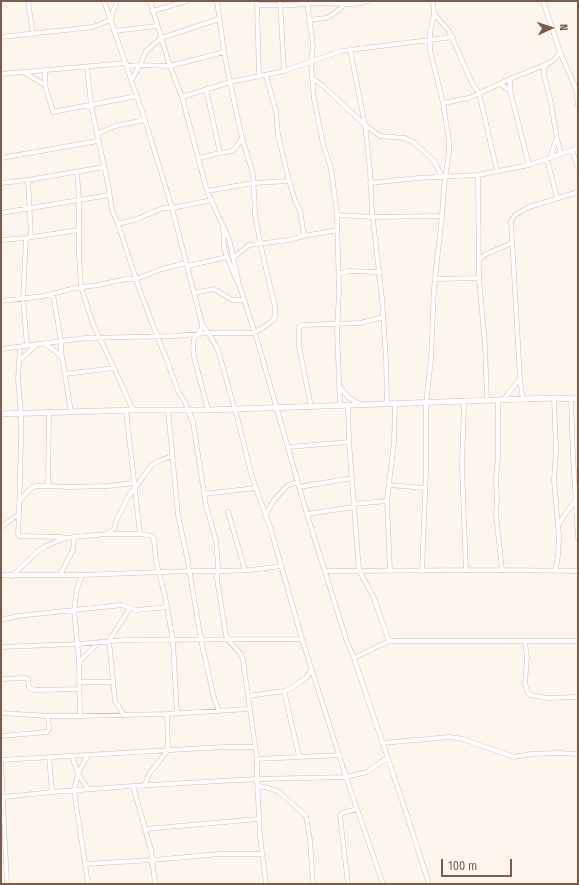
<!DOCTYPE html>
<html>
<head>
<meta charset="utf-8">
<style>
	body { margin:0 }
	#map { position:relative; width:579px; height:885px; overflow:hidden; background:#fdf6ec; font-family:"Fira Sans Condensed",sans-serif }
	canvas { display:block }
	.frame { position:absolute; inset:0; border:2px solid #7a5c4d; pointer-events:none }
	.north { position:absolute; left:531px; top:8px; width:40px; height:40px; -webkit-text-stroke:3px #fffaf3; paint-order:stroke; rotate:87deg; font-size:11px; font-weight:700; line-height:16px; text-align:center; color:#7a5c4d }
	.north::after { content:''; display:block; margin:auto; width:14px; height:18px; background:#7a5c4d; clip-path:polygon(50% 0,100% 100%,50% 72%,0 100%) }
	.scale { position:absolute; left:441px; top:859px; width:71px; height:18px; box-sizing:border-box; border:2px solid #7a5c4d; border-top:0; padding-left:5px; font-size:12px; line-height:14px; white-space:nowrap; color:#7a5c4d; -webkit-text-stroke:3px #fffaf3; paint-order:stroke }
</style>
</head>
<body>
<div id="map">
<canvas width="579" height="885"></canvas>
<div class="frame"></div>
<div class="north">N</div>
<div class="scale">100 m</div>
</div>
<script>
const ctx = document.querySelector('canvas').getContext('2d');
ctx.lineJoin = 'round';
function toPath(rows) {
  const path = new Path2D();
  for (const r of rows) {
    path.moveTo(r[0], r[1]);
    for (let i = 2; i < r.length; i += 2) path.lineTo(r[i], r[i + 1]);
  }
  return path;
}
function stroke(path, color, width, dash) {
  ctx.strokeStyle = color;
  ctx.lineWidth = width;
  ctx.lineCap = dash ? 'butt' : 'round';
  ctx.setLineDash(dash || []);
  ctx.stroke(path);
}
const minor = toPath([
	[28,1,33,34],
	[104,1,145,120,172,208,202,324,211,337,218,350,239,424,252,477,271,530,302,639,346,777,383,884],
	[150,1,170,66,182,97,207,191,229,239,239,284,258,343,307,514,347,642,354,658,405,809,429,884],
	[257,1,259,77],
	[280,1,284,71],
	[307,1,313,46,311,63,314,99,323,144,331,168,337,215,339,292,337,331,340,405],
	[543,1,560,52,576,89,578,105],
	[257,5,293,5,310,3,355,4,368,1],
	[152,11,187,1],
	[434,14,449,31,472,83,479,93,497,171],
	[309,20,326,18,333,14,342,7,344,3],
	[114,31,157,26],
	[1,37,93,27,110,20,117,1],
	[350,49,365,125,370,170,372,211,382,299,386,360,387,404],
	[546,65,544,68,544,75,551,103,557,139,561,154],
	[127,66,140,65,170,66,224,52],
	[87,67,91,105,108,184,112,210,118,224,140,291,157,336,167,360,178,391,185,402,193,422,206,506,216,540,218,566,217,579,226,635,228,640,241,654,243,660,257,759,257,779,260,836,266,884],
	[45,71,45,85,53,112,137,96],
	[25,73,45,85],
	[1,74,126,63],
	[266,76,276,111,278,135,289,181,296,203,300,210,304,236],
	[312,78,323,86,365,125,380,136,405,138,413,142,434,161,442,177],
	[132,79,140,65,146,51,161,38,219,19],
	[510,79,510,91,529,165],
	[501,84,510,91],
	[206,89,220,153],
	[182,97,230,82,284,71,341,51,453,37],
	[443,103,469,98,510,79,547,64,554,60,560,52],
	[97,134,115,126,145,120],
	[572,150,578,168],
	[1,158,98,141],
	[199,158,220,153,232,151,237,146,242,138],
	[550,158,556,140],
	[547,159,557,198],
	[77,172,79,200,79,255,81,287,93,324,114,368,133,410],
	[478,175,479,278,485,345,487,401],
	[28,180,31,237],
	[1,183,28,180,104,167],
	[370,183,418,178,478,175,529,165,578,148],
	[207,191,253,183,289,181],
	[1,213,109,195],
	[337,215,373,217,442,216],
	[118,224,137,219,163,208,172,208,212,200],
	[223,226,224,247,227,257,237,281],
	[26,238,23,299,27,346],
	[1,240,26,238,79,230],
	[234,257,249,245,289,240,304,236,337,230],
	[479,260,486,254,512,243],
	[187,266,227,257],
	[339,274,348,271,380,272],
	[435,279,479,278],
	[194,293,214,289,232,300,244,300],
	[53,294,61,341,61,351,71,412],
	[1,301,44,296,75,288,98,285,126,279,136,279,162,269,186,263],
	[202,325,202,328,194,339,193,347,194,357,208,410],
	[45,344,55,351,61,357],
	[1,349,85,338,175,336,208,333,254,333,264,327,273,320,275,316,275,307,260,243,255,214,253,174,242,138,230,82,224,52,217,1],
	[19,361,36,345],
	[65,374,114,368],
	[340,387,348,397,360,404],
	[554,398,556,449,554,480,559,537,558,557,555,570],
	[571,399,573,456,578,538],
	[498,400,498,458,496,478,497,500,496,514,502,570],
	[503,400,520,379],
	[523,400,520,379,511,221,515,215,529,207,578,192],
	[464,401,462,467,466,570],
	[348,405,349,442,359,570,374,598,389,641,354,658],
	[311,407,299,346,299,329,300,326,303,325,360,323,383,317],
	[126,410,140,534],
	[168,410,178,515,188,562,201,640,214,698,219,711],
	[49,412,48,486,69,487,108,486,134,483],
	[288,447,349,442],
	[389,485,425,488],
	[299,487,352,478],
	[204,494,256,488],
	[20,501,28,491,35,486,48,486],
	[387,501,390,571],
	[353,504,387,501,394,442,395,404],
	[228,512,245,570],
	[19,514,18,534,19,536,62,537],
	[307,514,354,507],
	[265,516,274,500,288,485,298,482],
	[559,524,563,517,575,501],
	[1,527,19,514,21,439,21,413,18,379,20,347],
	[107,534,114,529,117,519,128,497,151,466,159,461,172,456],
	[325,571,502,570,578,571],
	[422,571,426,471,426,403,431,359,434,288,442,216,444,186,449,152,449,141,443,103,430,50,430,33,434,14,433,1],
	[1,575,82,575,189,571,224,571,251,570,281,566],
	[60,575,73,550,74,536],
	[12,576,37,552,46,546,65,538,107,534,140,534,152,536,154,540,156,561,165,596,173,641,177,714],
	[1,620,17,616,122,605,136,610,167,607],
	[389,641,578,641],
	[525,641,527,657,525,684,528,693,530,695,548,698,578,697],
	[1,647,78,644,125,640,302,639],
	[79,662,99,642],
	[1,679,26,678,28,679,29,688,35,690,79,689],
	[79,682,113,682],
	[284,691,299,756],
	[248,696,284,691,290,689,306,678,312,669],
	[1,713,48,716,80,716,167,714,249,709],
	[124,715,115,701,109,641,130,608],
	[80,716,79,662,74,610,77,589,82,575],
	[1,736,47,732,49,729,48,716],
	[382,743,450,737,463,739,514,757,531,754,559,753,578,754],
	[72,756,78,774,88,789],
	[49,757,52,792],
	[257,759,340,755],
	[1,760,223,747,255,747],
	[1,761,7,884],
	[133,786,151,850,155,884],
	[144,786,150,773,168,750,167,714],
	[258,786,269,788,279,792,306,816,310,840,313,884],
	[4,797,52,792,133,786,257,779,346,777,367,772,387,758],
	[145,829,259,819],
	[85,864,153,860,220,854,263,854],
	[88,884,74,790,79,771,88,755],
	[348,884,340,816,342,813,357,809]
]);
const tertiary = toPath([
	[1,414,133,410,208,410,554,398,578,399]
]);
stroke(minor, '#d1beb0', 5);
stroke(tertiary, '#d1beb0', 6);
stroke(minor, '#fff', 4);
stroke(tertiary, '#fff', 5);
</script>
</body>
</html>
